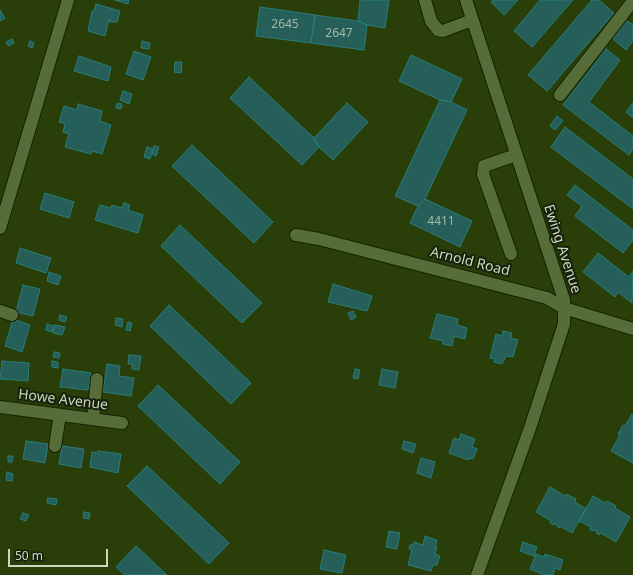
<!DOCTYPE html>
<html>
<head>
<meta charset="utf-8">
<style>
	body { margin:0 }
	#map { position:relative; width:633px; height:575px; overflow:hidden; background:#293e08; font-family:"Noto Sans",sans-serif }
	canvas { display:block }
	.scale { position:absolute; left:8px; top:549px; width:100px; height:18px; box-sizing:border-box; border:2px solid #cad8bd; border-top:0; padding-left:5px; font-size:12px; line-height:14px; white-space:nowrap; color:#cad8bd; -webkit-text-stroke:3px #17210c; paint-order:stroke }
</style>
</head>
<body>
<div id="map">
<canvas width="633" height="575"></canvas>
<div class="scale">50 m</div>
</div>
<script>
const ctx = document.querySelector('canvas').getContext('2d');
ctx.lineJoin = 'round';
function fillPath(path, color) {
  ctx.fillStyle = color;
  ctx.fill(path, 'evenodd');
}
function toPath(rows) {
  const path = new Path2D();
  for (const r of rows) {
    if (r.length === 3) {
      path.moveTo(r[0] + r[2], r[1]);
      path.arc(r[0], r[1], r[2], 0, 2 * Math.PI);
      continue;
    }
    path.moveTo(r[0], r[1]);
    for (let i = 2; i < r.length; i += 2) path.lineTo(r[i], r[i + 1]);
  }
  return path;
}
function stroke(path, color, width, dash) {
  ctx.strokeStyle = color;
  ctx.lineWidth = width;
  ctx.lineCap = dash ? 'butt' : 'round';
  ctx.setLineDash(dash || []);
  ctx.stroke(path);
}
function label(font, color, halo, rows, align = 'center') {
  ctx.font = font + ' "Noto Sans",sans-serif';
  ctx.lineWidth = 4;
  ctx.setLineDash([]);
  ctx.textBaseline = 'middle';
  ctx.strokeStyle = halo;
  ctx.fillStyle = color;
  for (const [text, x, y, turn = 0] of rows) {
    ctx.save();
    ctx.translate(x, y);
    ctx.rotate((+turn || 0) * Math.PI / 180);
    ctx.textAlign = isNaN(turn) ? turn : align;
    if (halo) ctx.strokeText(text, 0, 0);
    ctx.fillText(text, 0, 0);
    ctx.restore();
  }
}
const building = toPath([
	[115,0,129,0,128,4,115,0],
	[360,0,389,0,385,28,367,25,358,21,360,0],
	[493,0,518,0,504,15,491,2,493,0],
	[540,0,573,0,532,47,514,31,540,0],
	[592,0,599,0,614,13,547,91,528,75,592,0],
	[96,4,120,11,117,22,110,22,109,19,105,36,88,31,92,11,94,11,96,4],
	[260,7,315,15,311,43,256,36,260,7],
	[0,10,5,18,0,21,0,10],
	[315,15,358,21,367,25,364,50,311,43,315,15],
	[626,21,633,24,633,41,626,50,613,39,626,21],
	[12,39,14,43,8,46,6,42,12,39],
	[30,41,34,43,32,48,28,46,30,41],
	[142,41,150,43,149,49,141,48,142,41],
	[606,49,620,60,589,102,633,136,633,149,629,155,563,105,606,49],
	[134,51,151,57,143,80,126,74,134,51],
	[411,55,462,79,451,102,440,100,399,81,411,55],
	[79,56,111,67,108,81,74,71,79,56],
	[175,62,182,62,181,73,174,72,175,62],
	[249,77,314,138,319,147,302,165,230,98,249,77],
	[123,91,132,94,129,104,120,100,123,91],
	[440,100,451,102,467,110,425,199,418,206,395,196,440,100],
	[347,103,368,122,333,160,319,147,314,138,347,103],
	[633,103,633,118,626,112,633,103],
	[119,106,3],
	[78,104,102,111,100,121,111,125,102,154,92,151,91,154,65,147,69,134,63,132,65,124,59,122,64,106,77,110,78,104],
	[557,116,563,121,555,130,550,126,557,116],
	[565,127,633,179,633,209,551,147,565,127],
	[192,145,273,222,254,243,172,166,192,145],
	[154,146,159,147,156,156,152,154,154,146],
	[147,147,153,149,150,159,144,157,147,147],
	[575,185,633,230,633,240,623,253,575,216,582,206,567,195,575,185],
	[45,193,74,202,69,218,40,209,45,193],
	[425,199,472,221,460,247,410,223,418,206,425,199],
	[124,203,130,205,128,210,143,215,138,233,95,220,100,205,111,208,112,205,122,208,124,203],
	[180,225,262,303,242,323,161,246,180,225],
	[20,248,51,258,46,273,16,263,20,248],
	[598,253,629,277,633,271,632,303,618,292,615,297,583,272,598,253],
	[49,272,61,276,58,285,47,281,49,272],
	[333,284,372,296,367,311,328,302,333,284],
	[23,285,40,289,33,316,16,312,23,285],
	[169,305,251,383,231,404,150,326,169,305],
	[353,311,356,317,351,320,348,313,353,311],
	[437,314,458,319,457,325,467,328,465,339,454,336,452,346,443,344,443,341,430,338,437,314],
	[60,315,67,317,65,322,59,320,60,315],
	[116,318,123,319,122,327,115,325,116,318],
	[13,319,30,325,22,352,5,346,13,319],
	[128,322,132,323,130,331,126,330,128,322],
	[47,324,54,326,52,332,46,330,47,324],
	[55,325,65,327,62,335,53,333,55,325],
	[503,331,512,333,511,338,518,340,513,357,506,356,502,364,494,362,495,359,490,358,496,334,502,336,503,331],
	[54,352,60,353,59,358,53,357,54,352],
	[129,355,141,356,139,370,132,369,132,364,128,364,129,355],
	[2,361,29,363,28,381,0,379,2,361],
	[52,361,58,362,58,368,52,367,52,361],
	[107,364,120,366,119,376,134,378,131,396,103,392,107,364],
	[63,369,91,373,88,390,60,387,63,369],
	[355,369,360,370,358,379,353,378,355,369],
	[382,369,398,372,395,388,379,385,382,369],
	[158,385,240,462,220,484,138,406,158,385],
	[632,414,633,415,633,463,611,451,620,435,618,434,623,425,625,426,632,414],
	[461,434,475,439,472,447,477,449,473,459,469,458,468,460,449,453,454,438,459,440,461,434],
	[26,441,48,444,45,463,23,459,26,441],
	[404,441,416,444,413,453,402,449,404,441],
	[62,446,84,449,81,468,59,464,62,446],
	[98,451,121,454,118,473,90,467,92,452,98,453,98,451],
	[8,456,13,456,12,462,8,462,8,456],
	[421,458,435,462,431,478,417,473,421,458],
	[147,466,229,543,209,564,127,486,147,466],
	[7,472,13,474,12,481,6,480,7,472],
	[550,487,565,496,566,494,576,499,575,502,586,509,572,533,560,526,559,528,554,523,553,525,550,523,551,521,536,512,550,487],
	[593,496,605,503,607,501,616,506,615,508,630,517,616,542,601,533,599,535,596,533,598,531,590,530,591,527,579,521,593,496],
	[48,498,57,499,56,505,47,503,48,498],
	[84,512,90,513,89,519,83,518,84,512],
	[23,513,29,515,26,521,20,519,23,513],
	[389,531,400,533,397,549,386,547,389,531],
	[425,536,437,540,435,548,437,548,435,554,440,556,437,565,433,565,431,571,408,565,412,550,409,549,410,545,413,545,414,542,423,545,425,536],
	[523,542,537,547,534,556,520,551,523,542],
	[136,546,167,575,125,575,116,567,136,546],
	[324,550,346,555,342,573,320,569,324,550],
	[536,554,544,557,545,554,563,560,560,570,555,568,553,575,542,575,542,574,530,569,536,554]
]);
fillPath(building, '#265e5a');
stroke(building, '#277e79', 1);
const minor = toPath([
	[425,0,431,21,438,30,443,31,472,20],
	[466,0,564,300,564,324,530,428,477,575],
	[560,95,633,1],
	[0,228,68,0],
	[296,235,319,239,547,298,564,308,633,329],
	[511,254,483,174,484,166,516,155],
	[0,311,12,315],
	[0,407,122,423],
	[93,419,97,379],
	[55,446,60,415]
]);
stroke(minor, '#142300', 14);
stroke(minor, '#566d3a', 12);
label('12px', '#a1baa4', null, [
	["2645",285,25],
	["2647",339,34],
	["4411",441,222]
]);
label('14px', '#cad8bd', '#17210c', [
	["Ewing Avenue",562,249,72],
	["Arnold Road",470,262,14],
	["Howe Avenue",63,400,7]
]);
</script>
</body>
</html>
